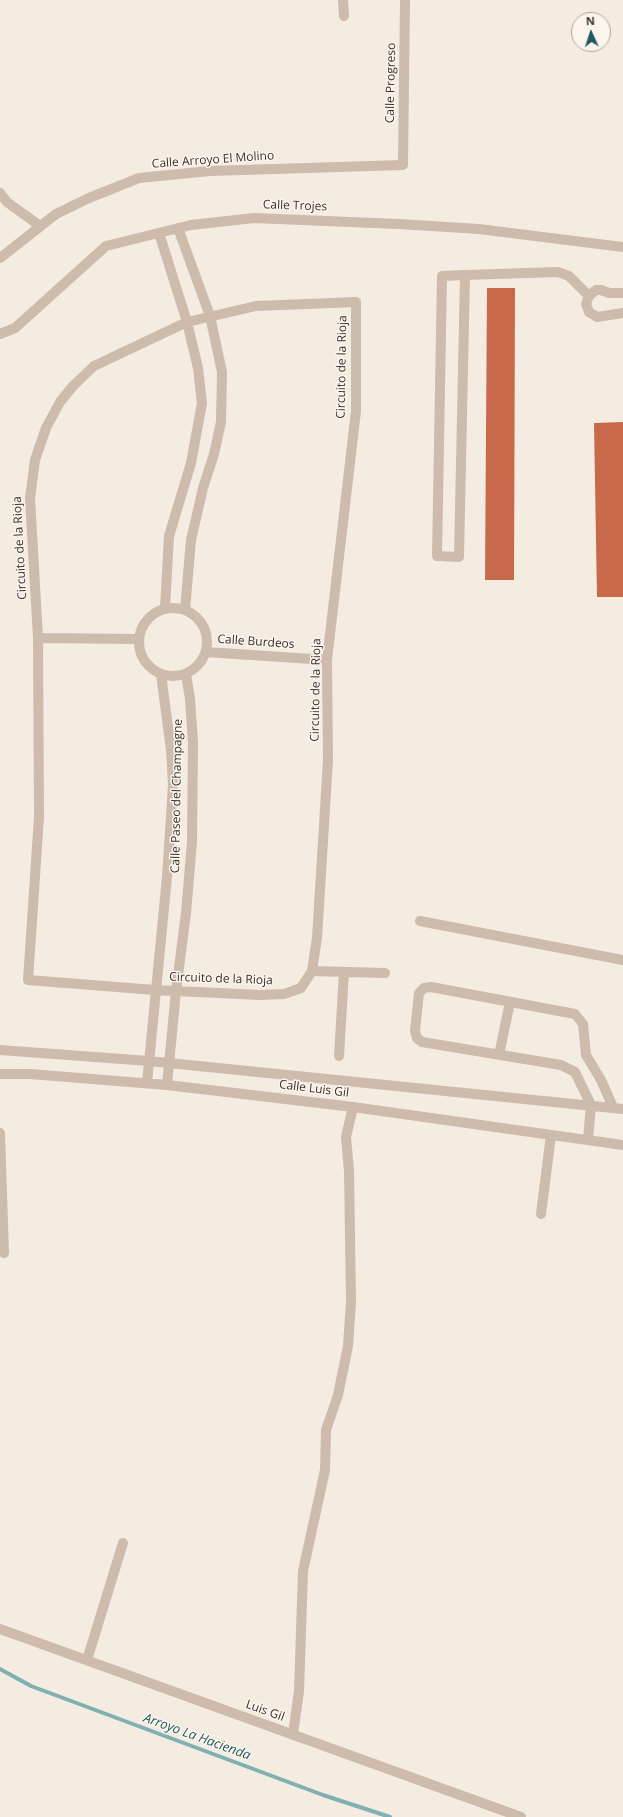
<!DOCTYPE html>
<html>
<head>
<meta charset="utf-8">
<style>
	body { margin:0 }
	#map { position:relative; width:623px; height:1817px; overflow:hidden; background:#f4ebe1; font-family:"Open Sans",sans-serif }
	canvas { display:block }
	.north { position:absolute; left:571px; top:12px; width:40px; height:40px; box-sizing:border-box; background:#fbf5ee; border:1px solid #aea6a0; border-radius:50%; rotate:357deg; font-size:11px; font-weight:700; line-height:16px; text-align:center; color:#3b302b }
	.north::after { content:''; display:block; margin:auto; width:14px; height:18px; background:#1f5a5e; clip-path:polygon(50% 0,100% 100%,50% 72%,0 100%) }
</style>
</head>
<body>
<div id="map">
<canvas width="623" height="1817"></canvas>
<div class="north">N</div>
</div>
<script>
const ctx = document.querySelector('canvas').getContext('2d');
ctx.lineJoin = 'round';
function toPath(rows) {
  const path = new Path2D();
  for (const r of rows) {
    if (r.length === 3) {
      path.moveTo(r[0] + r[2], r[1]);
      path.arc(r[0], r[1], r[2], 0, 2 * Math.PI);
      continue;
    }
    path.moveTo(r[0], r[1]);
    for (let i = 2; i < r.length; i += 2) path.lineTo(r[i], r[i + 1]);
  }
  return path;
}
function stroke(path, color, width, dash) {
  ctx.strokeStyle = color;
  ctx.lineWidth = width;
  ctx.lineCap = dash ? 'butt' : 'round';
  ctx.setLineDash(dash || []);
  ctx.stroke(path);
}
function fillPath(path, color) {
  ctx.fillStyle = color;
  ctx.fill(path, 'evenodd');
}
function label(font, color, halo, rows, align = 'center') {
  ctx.font = font + ' "Open Sans",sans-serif';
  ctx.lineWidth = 3;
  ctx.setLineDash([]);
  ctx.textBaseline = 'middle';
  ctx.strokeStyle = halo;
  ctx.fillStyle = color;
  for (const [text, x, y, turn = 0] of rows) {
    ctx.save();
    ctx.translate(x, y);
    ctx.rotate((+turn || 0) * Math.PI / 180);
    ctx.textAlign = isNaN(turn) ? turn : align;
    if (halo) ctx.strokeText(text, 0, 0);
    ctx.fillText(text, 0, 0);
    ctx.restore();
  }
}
stroke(toPath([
	[0,1669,31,1686,323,1795,390,1817]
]), '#7fb0b2', 4);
fillPath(toPath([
	[487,288,515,288,514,580,485,580],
	[623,422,623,597,597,597,594,423]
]), '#c8694b');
stroke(toPath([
	[343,0,344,16],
	[0,193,7,202,40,226],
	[178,228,210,316,222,372,221,422,214,454,203,488,191,540,185,610],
	[159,233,187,322,198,368,202,403,191,463,169,536,165,608],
	[0,258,56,214,89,198,139,178,210,171,403,165,405,0],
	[465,275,459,557,437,556,442,276,465,275,558,272,569,276,589,296],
	[623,293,609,293,601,290,596,290,589,296,586,304,589,312,597,317,623,313],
	[356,302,356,411,327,660,328,760,317,938,312,971,301,988,284,994,260,995,155,990,28,980,39,817,38,638,30,498,35,460,46,428,60,402,73,386,94,366,187,322,256,306,356,302],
	[0,334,15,328,106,246,191,225,254,218,399,224,479,229,623,247],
	[173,642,34],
	[38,638,139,639],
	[206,652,327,660],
	[420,921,623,960],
	[312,971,385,973],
	[0,1050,149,1061,623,1109],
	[499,1055,510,1002],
	[339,1056,344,972],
	[0,1074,30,1074,167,1085,353,1107,623,1145],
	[147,1083,167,877,173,785,171,750,161,674],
	[167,1085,176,991,186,913,192,842,193,742,190,699,186,674],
	[0,1133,4,1253],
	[588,1140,591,1105,575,1072,561,1065,422,1042,417,1038,415,1031,419,993,424,988,431,987,575,1014,583,1024,586,1055,601,1080,613,1107],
	[541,1214,551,1135],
	[0,1629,521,1817],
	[87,1660,123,1543],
	[293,1734,299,1691,303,1571,325,1470,326,1430,338,1395,348,1346,351,1302,349,1171,346,1137,353,1107]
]), '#cdbbac', 10);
label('12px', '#3b302b', '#fbf5ee', [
	["Calle Progreso",391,83,-89],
	["Calle Arroyo El Molino",213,160,-4],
	["Calle Trojes",295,206,2],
	["Circuito de la Rioja",342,367,-89],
	["Circuito de la Rioja",20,548,-93],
	["Calle Burdeos",256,642,4],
	["Circuito de la Rioja",316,690,-89],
	["Calle Paseo del Champagne",177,796,-89],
	["Circuito de la Rioja",221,979,2],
	["Calle Luis Gil",314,1089,7],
	["Luis Gil",265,1711,20]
]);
label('italic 13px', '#1f5a5e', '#fbf5ee', [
	["Arroyo La Hacienda",197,1737,20]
]);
</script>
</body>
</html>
